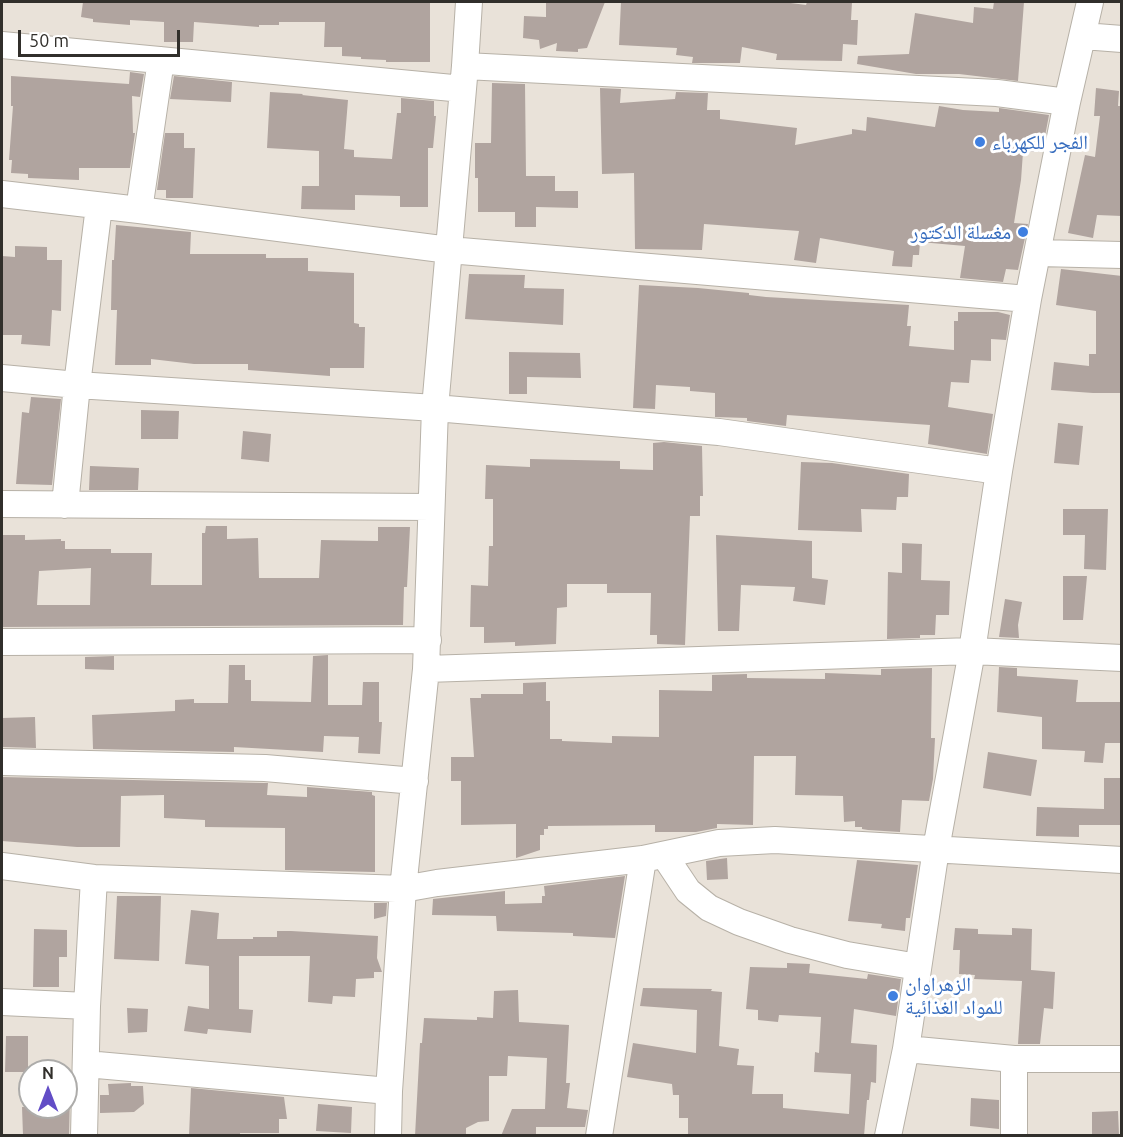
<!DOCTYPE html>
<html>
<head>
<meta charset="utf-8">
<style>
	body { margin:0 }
	#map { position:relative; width:1123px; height:1137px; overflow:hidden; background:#e9e2d9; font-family:Ubuntu,sans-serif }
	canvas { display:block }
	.frame { position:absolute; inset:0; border:3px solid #312f2b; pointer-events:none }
	.north { position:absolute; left:18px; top:1059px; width:60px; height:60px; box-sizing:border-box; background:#fff; border:2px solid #adacaa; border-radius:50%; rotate:0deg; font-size:16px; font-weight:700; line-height:24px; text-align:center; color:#312f2b }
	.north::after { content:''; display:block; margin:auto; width:21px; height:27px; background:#624dc6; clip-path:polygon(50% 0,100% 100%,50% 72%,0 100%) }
	.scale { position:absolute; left:18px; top:30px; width:162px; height:27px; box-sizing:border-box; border:3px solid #312f2b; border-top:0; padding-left:8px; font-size:18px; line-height:21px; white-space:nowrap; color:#312f2b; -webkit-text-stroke:4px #fff; paint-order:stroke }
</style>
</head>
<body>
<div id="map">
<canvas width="1123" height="1137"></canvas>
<div class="frame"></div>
<div class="north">N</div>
<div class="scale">50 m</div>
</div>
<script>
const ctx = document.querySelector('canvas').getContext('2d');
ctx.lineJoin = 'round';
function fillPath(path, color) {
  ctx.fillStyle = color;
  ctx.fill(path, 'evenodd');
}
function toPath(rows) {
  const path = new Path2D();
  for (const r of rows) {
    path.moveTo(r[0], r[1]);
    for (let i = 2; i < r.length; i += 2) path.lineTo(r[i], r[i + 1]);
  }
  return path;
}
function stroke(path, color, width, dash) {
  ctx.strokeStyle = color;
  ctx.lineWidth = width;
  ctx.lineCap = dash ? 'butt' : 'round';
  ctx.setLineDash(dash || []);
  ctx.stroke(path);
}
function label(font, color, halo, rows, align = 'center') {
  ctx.font = font + ' Ubuntu,"Noto Naskh Arabic",sans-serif';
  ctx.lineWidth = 6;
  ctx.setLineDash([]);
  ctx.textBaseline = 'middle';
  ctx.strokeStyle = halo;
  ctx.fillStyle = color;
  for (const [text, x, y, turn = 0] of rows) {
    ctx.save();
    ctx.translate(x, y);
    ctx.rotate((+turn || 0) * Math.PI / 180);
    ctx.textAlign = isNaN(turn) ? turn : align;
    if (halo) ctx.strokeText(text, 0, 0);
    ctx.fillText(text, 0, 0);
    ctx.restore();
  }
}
fillPath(toPath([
	[83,2,280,2,280,3,430,2,430,62,386,62,386,60,361,59,361,57,342,56,342,47,324,47,325,22,279,22,279,25,259,25,259,27,194,22,193,42,164,42,164,22,130,20,130,25,93,22,93,19,81,17],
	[546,2,605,2,587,48,578,49,578,52,556,51,557,43,540,49,539,40,523,38,524,16,546,17],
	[621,2,783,2,806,5,807,2,852,2,851,20,858,20,857,45,843,44,842,61,776,60,777,54,742,47,740,63,692,63,693,57,676,55,677,48,619,45],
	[994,2,1024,2,1018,81,959,74,916,74,857,64,858,56,909,54,915,13,973,23,974,7,993,9],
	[130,72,144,74,140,97,132,96,133,133,135,133,130,168,79,168,79,180,28,178,28,174,11,173,12,160,9,160,13,106,11,106,11,76,129,84],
	[174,76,232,82,231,102,170,99],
	[492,83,525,84,526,176,555,176,555,191,578,191,578,208,536,207,536,227,515,227,515,212,478,212,478,178,475,178,475,143,491,143],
	[600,88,621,89,620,103,675,99,676,92,708,93,707,110,720,110,720,119,797,128,795,145,852,134,852,129,866,131,867,117,935,127,939,106,963,110,999,112,999,108,1049,115,1042,152,1023,152,1021,180,1014,223,1028,224,1018,270,1006,269,1003,282,960,278,965,246,920,242,919,255,913,255,912,267,892,266,894,251,820,238,816,263,794,260,799,231,704,224,702,250,635,249,634,173,602,174],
	[1096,88,1119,91,1118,106,1122,106,1122,216,1097,215,1093,238,1068,233,1085,155,1095,157,1100,116,1094,116],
	[270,92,303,94,302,95,348,100,344,149,354,150,354,157,392,159,397,113,401,113,401,98,434,101,434,116,436,116,433,148,428,148,428,207,400,207,400,196,355,195,355,210,301,209,302,186,319,186,319,151,267,148],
	[165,133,184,133,184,148,195,148,193,198,166,198,166,190,157,190],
	[116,225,191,232,190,254,266,254,266,258,308,258,308,271,354,273,354,323,359,324,359,327,365,327,364,368,330,368,330,376,248,370,248,364,194,364,151,359,151,365,115,365,117,310,111,310,112,260,114,260],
	[15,246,47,247,47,260,62,260,61,311,52,310,50,346,21,344,22,335,2,335,2,256,15,257],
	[1061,269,1122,276,1121,393,1093,393,1051,390,1054,362,1089,366,1089,354,1096,354,1096,311,1056,305],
	[469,274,525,275,524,288,564,289,563,325,465,319],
	[639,285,698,288,749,293,749,295,766,297,909,305,907,326,911,326,909,346,954,350,954,321,958,321,958,312,998,312,1010,315,1006,340,991,339,991,361,971,360,969,383,951,382,948,407,993,414,987,454,928,444,930,425,787,415,786,426,747,421,747,418,715,417,715,393,690,391,690,387,656,385,655,409,633,408],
	[509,352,580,353,581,378,527,377,527,394,509,394],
	[31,397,61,399,52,485,16,484,22,412,29,413],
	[141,410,179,411,178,439,141,439],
	[1058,423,1083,426,1079,465,1054,463],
	[243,431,271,434,269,462,241,459],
	[664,442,702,446,703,496,700,496,700,516,690,516,685,645,657,644,657,635,650,635,651,593,607,593,607,584,567,584,567,607,557,608,556,644,515,646,515,642,484,643,484,627,470,627,471,585,488,586,489,546,493,546,493,499,485,499,486,465,530,467,530,459,620,461,620,469,653,470,653,443],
	[801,462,832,463,909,474,908,497,897,497,896,510,861,509,862,532,798,530],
	[90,466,139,468,138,490,89,490],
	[1063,509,1108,509,1106,570,1084,569,1085,535,1063,535],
	[206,526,227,526,227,539,258,538,259,578,319,578,321,540,378,541,378,527,410,527,407,587,404,587,403,625,2,627,2,535,25,535,25,540,61,539,61,541,65,541,65,549,111,549,111,553,152,553,151,585,202,585,202,533,205,533],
	[91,568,90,605,37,605,39,571],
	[716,535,812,541,812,578,828,580,825,605,793,601,795,587,741,585,739,631,718,631],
	[902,543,922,544,921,580,950,581,949,615,936,615,935,635,920,635,920,638,887,639,888,572,902,573],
	[1063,576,1087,576,1083,620,1063,620],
	[1005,599,1022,602,1018,625,1019,638,999,637],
	[328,655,328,705,362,705,363,682,379,682,379,722,382,722,380,754,358,753,359,737,324,736,323,752,234,747,234,752,93,749,92,715,175,711,175,700,194,699,194,703,228,703,229,665,245,665,245,680,251,680,251,701,311,702,313,656],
	[114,656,114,670,85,669,85,657],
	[999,667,1017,668,1017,676,1078,680,1076,702,1122,702,1122,743,1105,743,1103,763,1084,762,1085,751,1042,749,1042,717,997,712],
	[932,668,931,738,935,738,933,779,929,801,902,800,900,832,868,830,862,829,862,827,855,827,855,821,844,822,843,796,795,795,796,756,754,756,753,825,717,824,717,828,696,832,655,832,655,825,548,826,548,829,544,829,544,835,540,835,540,850,516,858,516,824,461,825,461,781,451,781,451,757,474,757,470,698,481,698,481,694,523,694,523,683,546,682,546,701,550,701,550,739,562,739,562,741,612,743,612,736,659,737,659,690,712,691,712,675,747,674,747,678,825,679,825,673,881,675,881,669],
	[35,717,36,748,2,747,2,718],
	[988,752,1037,760,1031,796,983,788],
	[2,777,264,783,268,783,267,795,307,797,307,787,372,792,372,795,375,796,375,872,285,870,285,828,205,827,205,820,164,818,164,795,121,796,120,847,77,847,2,841],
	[1104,778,1122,778,1122,825,1079,825,1079,837,1036,836,1037,807,1104,809],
	[727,858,728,879,707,880,706,861],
	[857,860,918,865,910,918,906,918,905,931,881,928,882,924,848,921],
	[625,876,615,938,573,936,573,933,497,931,496,916,432,915,433,899,505,891,505,904,542,903,542,896,545,896,544,886],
	[117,896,161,896,159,961,114,959],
	[374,903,387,903,386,916,374,919],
	[191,910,219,913,217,939,253,939,253,937,277,937,277,931,291,931,378,936,377,958,382,972,374,972,374,978,356,979,355,997,333,996,332,1004,308,1002,310,956,239,956,239,1009,253,1010,251,1033,208,1029,207,1034,184,1031,188,1006,209,1009,209,966,185,964],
	[955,928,978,929,978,934,1012,935,1012,928,1032,929,1031,970,1055,972,1053,1009,1044,1008,1040,1044,1018,1044,1022,981,974,979,975,975,959,974,960,950,953,950],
	[34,929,67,930,67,957,59,957,59,987,33,987],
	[787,963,810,964,809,973,867,979,868,974,901,979,896,1016,854,1009,851,1043,877,1045,876,1083,871,1082,869,1100,867,1100,864,1136,688,1136,688,1118,679,1118,679,1095,673,1095,672,1084,627,1077,633,1043,696,1053,697,1010,640,1006,643,988,712,989,711,991,722,992,719,1046,739,1049,737,1065,754,1066,752,1094,783,1094,783,1108,849,1114,851,1074,814,1072,815,1052,819,1053,821,1017,779,1015,778,1022,758,1020,758,1010,746,1009,750,967,787,968],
	[518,990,519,1022,569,1025,566,1083,570,1083,567,1108,588,1110,585,1127,536,1127,536,1136,501,1136,512,1109,545,1109,547,1058,508,1056,507,1076,489,1076,489,1121,478,1122,466,1128,466,1135,415,1136,420,1043,422,1043,424,1018,477,1020,477,1017,493,1018,494,991],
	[127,1008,148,1009,147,1032,128,1033],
	[6,1036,28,1036,28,1072,5,1072],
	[131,1083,131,1086,143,1086,144,1104,134,1112,100,1113,100,1095,109,1095,108,1084],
	[191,1088,284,1097,287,1119,279,1119,279,1133,240,1133,240,1136,189,1136],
	[66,1095,70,1095,69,1136,23,1135,22,1107,66,1107],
	[971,1098,999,1100,999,1129,970,1126],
	[318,1104,352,1107,351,1133,316,1131],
	[1118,1111,1119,1135,1092,1136,1092,1112]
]), '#b0a49f');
const minor = toPath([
	[1083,36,1122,39],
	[2,45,463,89],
	[465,66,997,93,1067,102],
	[2,194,139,210,449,250,1028,299],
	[139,210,161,60],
	[1038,253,1122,255],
	[2,378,77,385,435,408,719,432,999,471],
	[2,504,431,507],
	[65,505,77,385,99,206],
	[2,642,428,640],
	[426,669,972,651,1122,658],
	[2,762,265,768,415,781],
	[664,855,688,891,709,908,739,922,790,940,847,955,918,967],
	[2,866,94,878,403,889,437,883,643,859,719,843,775,840,1122,860],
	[2,1002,87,1006],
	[906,1049,1014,1059,1122,1059],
	[86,1064,389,1091],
	[84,1136,87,1006,94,878],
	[388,1136,389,1091,403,889,426,669,435,408,465,66,469,2],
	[599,1136,643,859],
	[888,1136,906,1049,936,849,972,651,999,471,1028,299,1067,102,1090,2],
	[1014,1136,1014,1059]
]);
stroke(minor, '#b7b1a7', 28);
stroke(minor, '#fff', 26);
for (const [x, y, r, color] of [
	[980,142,6,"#3f7fe0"],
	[1023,232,6,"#3f7fe0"],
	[893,996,6,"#3f7fe0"]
]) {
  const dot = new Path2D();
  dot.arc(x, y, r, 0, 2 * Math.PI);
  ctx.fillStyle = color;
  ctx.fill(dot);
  stroke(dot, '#fff', 2);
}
label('20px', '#366cbe', '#fff', [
	["الفجر للكهرباء",992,142],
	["مغسلة الدكتور",1011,232,"right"],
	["الزهراوان",905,984],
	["للمواد الغذائية",905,1007]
], 'left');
</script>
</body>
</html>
